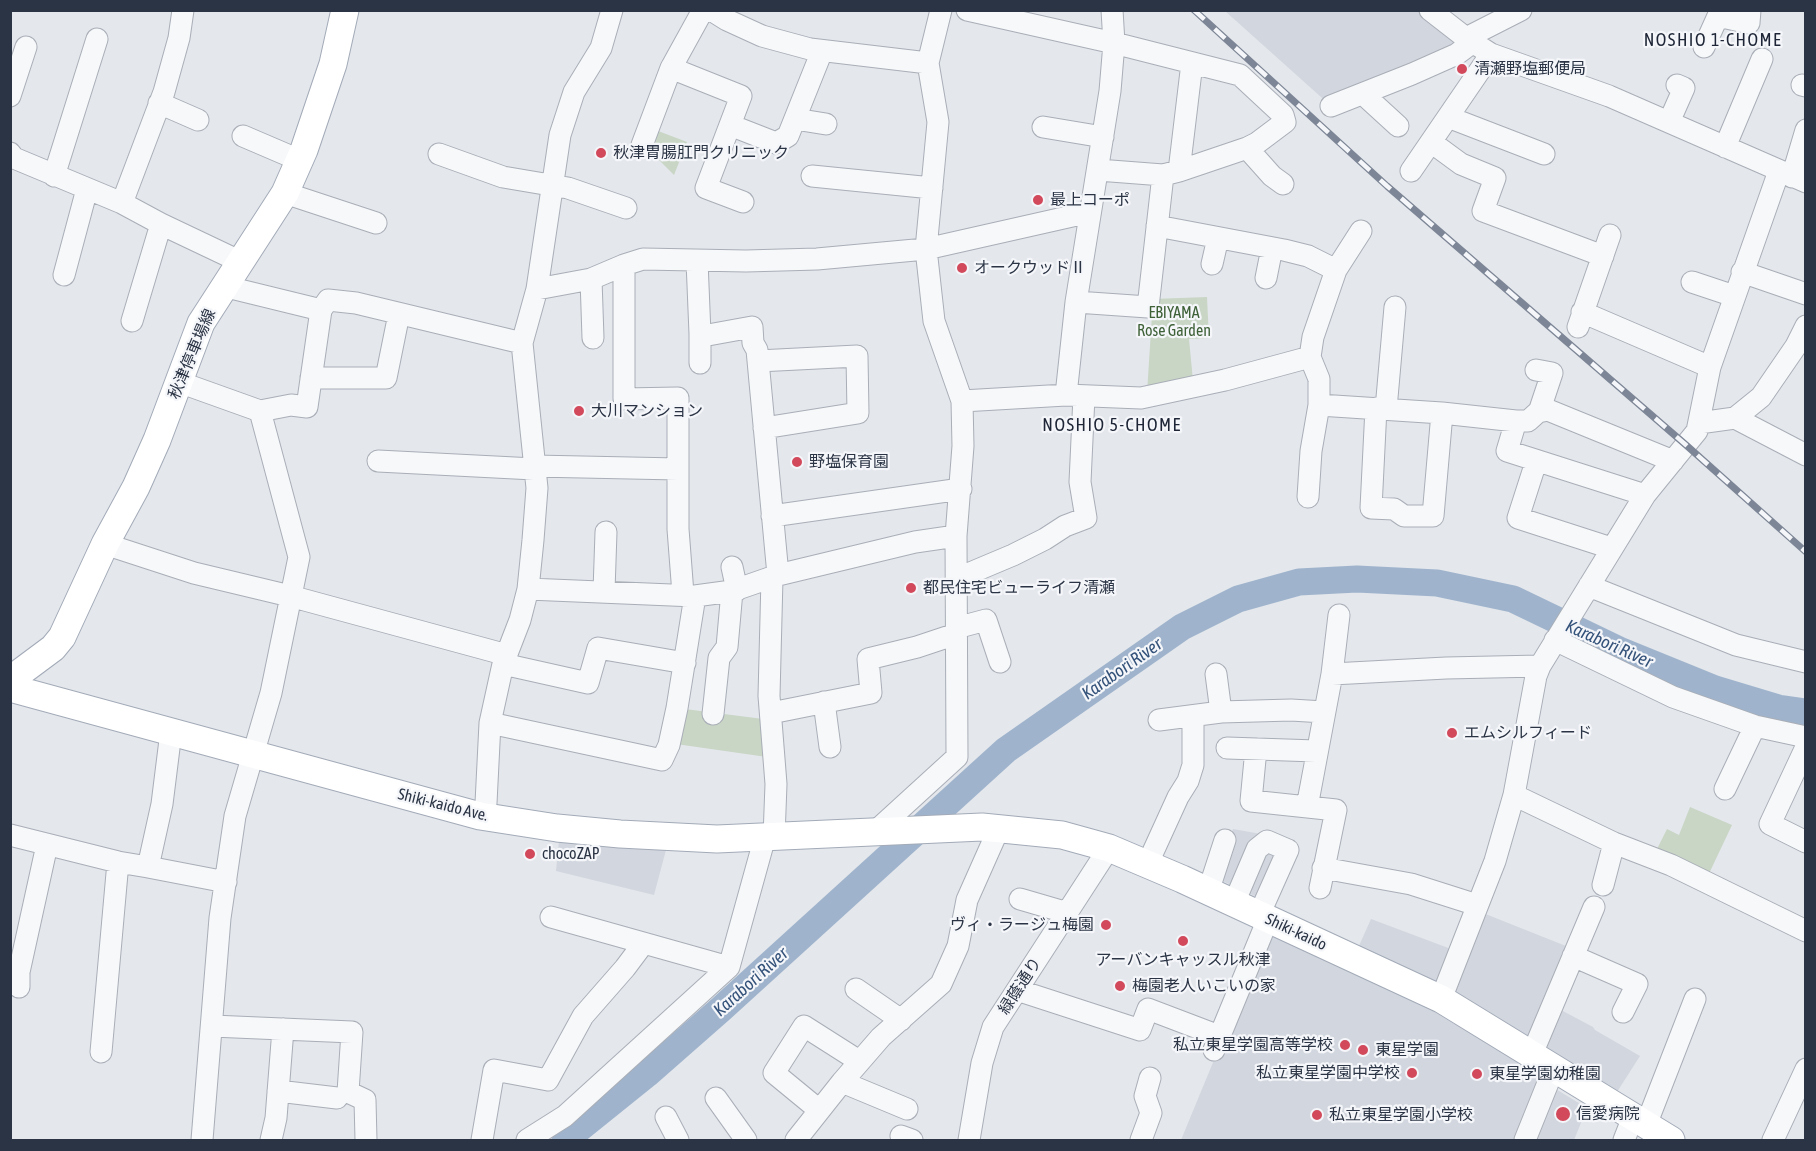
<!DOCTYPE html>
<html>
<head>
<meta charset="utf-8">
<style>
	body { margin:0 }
	#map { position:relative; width:1816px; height:1151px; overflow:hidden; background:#e4e7ec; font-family:"Asap Condensed",sans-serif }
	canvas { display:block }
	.frame { position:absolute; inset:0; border:12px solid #2b3445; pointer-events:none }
</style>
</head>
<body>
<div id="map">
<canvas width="1816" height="1151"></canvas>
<div class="frame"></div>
</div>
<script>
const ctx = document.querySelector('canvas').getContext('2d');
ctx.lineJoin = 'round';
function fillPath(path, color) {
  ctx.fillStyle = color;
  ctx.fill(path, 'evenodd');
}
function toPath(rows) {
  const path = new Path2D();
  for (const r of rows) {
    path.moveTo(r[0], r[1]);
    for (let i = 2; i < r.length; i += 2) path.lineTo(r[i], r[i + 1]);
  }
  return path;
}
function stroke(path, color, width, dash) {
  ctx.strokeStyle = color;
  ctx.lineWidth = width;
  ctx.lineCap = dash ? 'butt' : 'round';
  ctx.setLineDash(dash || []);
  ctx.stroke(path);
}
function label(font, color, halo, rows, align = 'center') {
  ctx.font = font + ' "Asap Condensed","Noto Sans JP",sans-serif';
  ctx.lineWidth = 4.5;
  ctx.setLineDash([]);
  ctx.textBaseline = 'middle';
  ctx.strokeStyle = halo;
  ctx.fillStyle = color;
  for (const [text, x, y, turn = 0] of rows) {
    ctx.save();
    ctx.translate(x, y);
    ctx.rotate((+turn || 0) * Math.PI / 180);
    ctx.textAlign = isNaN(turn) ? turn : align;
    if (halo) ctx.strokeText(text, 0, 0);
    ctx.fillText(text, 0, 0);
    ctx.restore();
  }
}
fillPath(toPath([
	[1225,11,1418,11,1458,41,1457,54,1331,106],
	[1233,829,1295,840,1272,904,1216,878],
	[559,841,666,850,654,895,556,871],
	[1483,913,1576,950,1537,1043,1451,991],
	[1371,919,1459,952,1445,988,1358,948],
	[1268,929,1415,999,1454,1024,1467,1024,1551,1076,1525,1140,1181,1140],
	[1561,1010,1593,1027,1595,1030,1640,1056,1617,1092,1545,1047],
	[1554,1088,1587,1108,1574,1140,1530,1140]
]), '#d2d6de');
fillPath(toPath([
	[653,129,687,142,674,175,646,147],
	[1207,297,1209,338,1189,339,1193,381,1147,393,1153,299],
	[677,708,771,720,774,758,669,743],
	[1690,807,1732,825,1705,882,1653,857,1667,829,1679,835]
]), '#c9d6c5');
stroke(toPath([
	[565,1140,647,1074,721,1009,1006,750,1182,627,1238,599,1299,582,1357,579,1437,583,1513,599,1619,650,1715,689,1778,708,1806,712]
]), '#9fb4cc', 27);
const minor = toPath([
	[711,10,727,20,762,36,810,49,928,63],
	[967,10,1114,43,1240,75,1283,115,1285,122,1257,143,1247,148,1179,171,1163,175,1098,170],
	[1430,10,1466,38,1521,10],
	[1466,38,1491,54,1609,96,1806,182],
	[1704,47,1718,16,1749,23,1750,10],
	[671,68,741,96,706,188,743,202],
	[1802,85,1806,86],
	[1363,94,1398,126],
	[10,96,26,47],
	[159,103,198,120],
	[1331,106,1412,74,1457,54,1473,42],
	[1448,117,1544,154],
	[795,119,826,124],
	[1669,122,1684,88,1677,85],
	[730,125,776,143,788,136,822,51],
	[1043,127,1103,137],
	[243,136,299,160],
	[1431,142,1461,164,1495,178,1483,211,1603,256],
	[642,145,671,68,703,10],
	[1725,147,1762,59],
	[1247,148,1272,176,1283,184],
	[10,153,14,158,122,203,161,224,241,262],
	[439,154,503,177,568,188,626,208],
	[1179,171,1192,63],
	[1411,171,1491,54],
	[54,176,97,39],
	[812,176,932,188],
	[1792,177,1806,130],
	[285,193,376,223],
	[122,203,164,92,179,38,183,10],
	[1157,226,1284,250,1308,256,1336,270],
	[697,261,700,334,708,335,752,327,753,343,757,350,778,575],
	[1212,264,1218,238],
	[624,265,624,399,678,398,678,529,683,594],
	[1742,272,1806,294],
	[64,275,87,189],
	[1266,278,1272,248],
	[591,279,593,338],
	[1692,282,1734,296],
	[223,286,321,310],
	[537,289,591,279,624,265,643,259,746,261,817,259,926,249,1090,212],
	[1076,302,1148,307,1163,175],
	[1582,312,1710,367],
	[132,321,161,224],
	[1578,327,1610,235],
	[700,334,700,363],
	[1310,357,1319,379,1319,405,1442,413,1516,421,1528,421,1538,412,1548,410,1673,461],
	[758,361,857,356,858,413,764,428],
	[1536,370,1552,373,1539,412],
	[311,378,386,378,399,314],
	[179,382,260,411,299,557,271,693,235,816,220,918,202,1140],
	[1066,395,1076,302,1110,91,1114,43,1112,10],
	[962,401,1066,395,1141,398,1225,380,1310,357,1313,337,1336,270,1361,231],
	[1376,408,1371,508,1394,509,1404,516,1433,516,1442,413],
	[1386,409,1395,307],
	[260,411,291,405,307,407,321,310,328,300,356,303,522,343],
	[1735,418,1806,455],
	[1516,421,1507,451,1645,495],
	[1699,423,1735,418,1761,397,1796,346,1806,326],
	[378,461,534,469],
	[1536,462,1518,518,1611,548],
	[534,466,678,469],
	[1308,497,1311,451,1319,405],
	[772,516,961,489],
	[105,544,194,573,290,596,507,655],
	[732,567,737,590],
	[772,578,769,696,776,784,774,837],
	[956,579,1013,555,1045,539,1065,526,1086,518,1080,482,1084,396],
	[1589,586,1736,645,1806,662],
	[528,589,695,596,732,591,778,575,915,542,956,536],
	[604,591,606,532],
	[956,628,986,620,1000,662],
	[1555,640,1673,697,1755,726,1806,737],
	[503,664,588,683,598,648,685,663],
	[1216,674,1221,712],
	[1332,674,1446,668,1540,666],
	[824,702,830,747],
	[771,713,871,693,868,659,917,647,956,634],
	[713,714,719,658,727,647,732,591],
	[1159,720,1221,712,1291,710,1324,712],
	[490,723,662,760,669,745,677,708,695,596],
	[1806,747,1770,824,1806,842],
	[1227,748,1316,751],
	[1256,749,1251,801,1336,810,1320,888],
	[1725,789,1755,726],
	[1514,795,1614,843,1671,865,1806,931],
	[1307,807,1332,674,1339,615],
	[480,816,486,803,490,723,503,664,520,620,528,589,533,540,537,488,522,343,537,289,560,135,574,92,601,48,612,10],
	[877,830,957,757,956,536,963,446,962,401,934,321,926,249,938,122,928,63,941,10],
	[10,835,118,862,148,867,162,804,171,732],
	[1147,865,1178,797,1188,781,1193,765,1193,717],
	[148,867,226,882],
	[1323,868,1411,884,1477,905],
	[1603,885,1614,843],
	[1208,892,1225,840],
	[1020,899,1068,913],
	[1234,903,1257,849,1267,841,1288,850,1259,915],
	[551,917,729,967],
	[1573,956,1637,984,1623,1012],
	[19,987,19,972,47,845],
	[856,989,901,1020],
	[1017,990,1140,1030,1148,1009,1219,1036],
	[1441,999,1495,861,1514,795,1536,676,1540,666,1645,495,1697,431,1710,367,1779,171],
	[212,1026,352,1032,348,1092,365,1100,366,1140],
	[1214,1050,1268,919],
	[101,1052,118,862],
	[1532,1054,1594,907],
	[842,1082,907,1109],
	[278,1091,337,1098],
	[716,1098,746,1140],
	[819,1110,774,1073,804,1026,859,1061],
	[666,1117,678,1140],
	[1646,1125,1695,999],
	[901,1136,912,1140],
	[271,1140,276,1118,283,1029],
	[482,1140,494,1070,548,1080,583,1016,625,968,643,944],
	[527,1140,565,1116,729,967,765,837],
	[796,1140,842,1082,881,1037,941,984,958,946,967,900,999,828],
	[969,1140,982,1063,993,1027,1109,848],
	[1141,1140,1151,1113,1145,1096,1150,1078],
	[1525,1140,1554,1068],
	[1624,1140,1633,1117],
	[1773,1140,1806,1069]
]);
const major = toPath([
	[10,680,53,648,62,637,105,544,136,487,157,440,201,323,285,193,304,150,333,64,345,10],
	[10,688,480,816,557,828,620,834,717,839,982,827,1062,835,1109,848,1182,879,1441,999,1671,1140]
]);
stroke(minor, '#a9aeb7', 23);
stroke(major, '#a3abb8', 29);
stroke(minor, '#f7f8fa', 21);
stroke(major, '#fff', 27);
const rail = toPath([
	[1194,10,1387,186,1686,445,1806,552]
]);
stroke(rail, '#7d8696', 7);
stroke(rail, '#f4f6f9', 4.5, [14]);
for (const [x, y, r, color] of [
	[1462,69,6,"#d1495b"],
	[601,153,6,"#d1495b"],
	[1038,200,6,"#d1495b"],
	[962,268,6,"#d1495b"],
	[579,411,6,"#d1495b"],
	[797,462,6,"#d1495b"],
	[911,588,6,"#d1495b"],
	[1452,733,6,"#d1495b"],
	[530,854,6,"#d1495b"],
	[1106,925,6,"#d1495b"],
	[1183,941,6,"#d1495b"],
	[1120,986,6,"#d1495b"],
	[1345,1045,6,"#d1495b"],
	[1363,1050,6,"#d1495b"],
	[1412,1073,6,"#d1495b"],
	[1477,1074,6,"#d1495b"],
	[1563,1114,8,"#d1495b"],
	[1317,1115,6,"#d1495b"]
]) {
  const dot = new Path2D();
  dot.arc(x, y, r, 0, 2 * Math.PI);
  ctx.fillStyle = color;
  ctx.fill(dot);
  stroke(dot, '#f4f6f9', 2);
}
label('16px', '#2b3445', '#f4f6f9', [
	["清瀬野塩郵便局",1474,69],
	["秋津胃腸肛門クリニック",613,153],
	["最上コーポ",1050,200],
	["オークウッドⅡ",974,268],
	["大川マンション",591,411],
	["野塩保育園",809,462],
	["都民住宅ビューライフ清瀬",923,588],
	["エムシルフィード",1464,733],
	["chocoZAP",542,854],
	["ヴィ・ラージュ梅園",1094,925,"right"],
	["アーバンキャッスル秋津",1183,960,"center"],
	["梅園老人いこいの家",1132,986],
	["私立東星学園高等学校",1333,1045,"right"],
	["東星学園",1375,1050],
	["私立東星学園中学校",1400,1073,"right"],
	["東星学園幼稚園",1489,1074],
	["信愛病院",1576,1114],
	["私立東星学園小学校",1329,1115]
], 'left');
label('16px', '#3f6138', '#f4f6f9', [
	["EBIYAMA",1174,313],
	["Rose Garden",1174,331]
]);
label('16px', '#2b3445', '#f4f6f9', [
	["秋津停車場線",192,354,-67],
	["Shiki-kaido Ave.",443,805,14],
	["Shiki-kaido",1296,932,25],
	["緑蔭通り",1020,986,-57]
]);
ctx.letterSpacing = '1.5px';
label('18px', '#1d2536', '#f4f6f9', [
	["NOSHIO 1-CHOME",1713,40],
	["NOSHIO 5-CHOME",1112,425]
]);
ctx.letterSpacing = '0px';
label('italic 18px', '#34527a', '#f4f6f9', [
	["Karabori River",1609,644,24],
	["Karabori River",1122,669,-35],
	["Karabori River",751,982,-42]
]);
</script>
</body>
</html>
